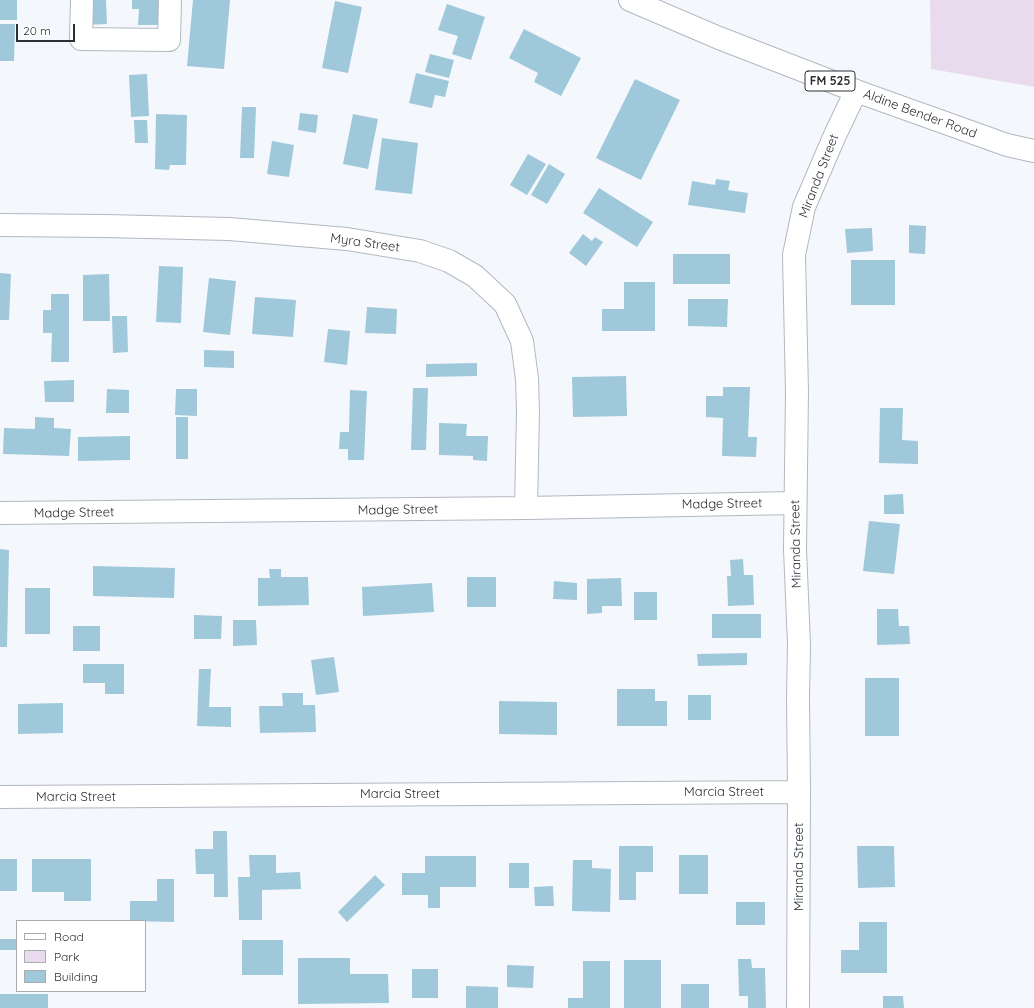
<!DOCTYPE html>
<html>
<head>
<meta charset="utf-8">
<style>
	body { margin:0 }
	#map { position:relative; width:1034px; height:1008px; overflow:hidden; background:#f4f8fd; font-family:Quicksand,sans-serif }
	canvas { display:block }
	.legend { position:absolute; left:16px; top:920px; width:130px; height:72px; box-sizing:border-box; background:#fff; border:1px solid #abacad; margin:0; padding:5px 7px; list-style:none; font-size:12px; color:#2d3033 }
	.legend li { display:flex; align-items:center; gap:8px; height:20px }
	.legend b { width:20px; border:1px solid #abacad }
	.scale { position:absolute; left:16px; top:24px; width:59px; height:18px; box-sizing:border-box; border:2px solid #2d3033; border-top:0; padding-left:5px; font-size:12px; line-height:14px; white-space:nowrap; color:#2d3033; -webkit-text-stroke:3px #fff; paint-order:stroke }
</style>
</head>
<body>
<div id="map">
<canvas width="1034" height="1008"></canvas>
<ul class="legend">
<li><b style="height:5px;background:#fff"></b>Road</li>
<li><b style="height:11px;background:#e9daed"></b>Park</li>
<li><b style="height:11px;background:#9fc8da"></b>Building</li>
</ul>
<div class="scale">20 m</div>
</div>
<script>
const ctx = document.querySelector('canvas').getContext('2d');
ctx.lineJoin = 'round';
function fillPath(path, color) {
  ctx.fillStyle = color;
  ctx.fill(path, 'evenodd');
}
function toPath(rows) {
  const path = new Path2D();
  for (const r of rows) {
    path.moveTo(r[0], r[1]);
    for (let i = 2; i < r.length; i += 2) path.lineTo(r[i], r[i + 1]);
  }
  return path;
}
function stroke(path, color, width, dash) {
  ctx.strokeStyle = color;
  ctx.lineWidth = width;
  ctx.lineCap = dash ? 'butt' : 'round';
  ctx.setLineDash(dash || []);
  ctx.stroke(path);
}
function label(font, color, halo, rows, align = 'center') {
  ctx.font = font + ' Quicksand,sans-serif';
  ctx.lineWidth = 3;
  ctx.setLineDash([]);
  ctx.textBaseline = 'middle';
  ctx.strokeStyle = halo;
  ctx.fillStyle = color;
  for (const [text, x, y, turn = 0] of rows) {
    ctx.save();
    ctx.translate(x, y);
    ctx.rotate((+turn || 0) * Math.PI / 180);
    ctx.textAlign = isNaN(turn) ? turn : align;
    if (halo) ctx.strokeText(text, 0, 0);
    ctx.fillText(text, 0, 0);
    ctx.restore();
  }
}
fillPath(toPath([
	[930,0,1034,0,1034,87,931,69]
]), '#e9daed');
fillPath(toPath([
	[0,0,17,0,17,20,0,20],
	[84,0,106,0,107,24,84,25],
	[132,0,159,0,159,25,138,25,139,9,132,9],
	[193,0,230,0,224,69,187,66],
	[335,1,362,7,348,73,322,68],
	[447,4,485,17,471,60,452,54,458,36,438,30],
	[0,24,15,24,14,61,0,61],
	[524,29,581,58,561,96,534,82,538,73,509,58],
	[430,54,454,60,449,78,425,72],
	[416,73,449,81,445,97,435,95,432,108,409,103],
	[147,74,149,116,131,117,129,75],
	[635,79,680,100,641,180,596,158],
	[242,107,256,107,254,158,240,158],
	[300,113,318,115,316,133,298,130],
	[156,114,187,115,186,165,170,165,169,170,155,169],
	[353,114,378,119,368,169,343,164],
	[134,120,147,120,148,143,135,143],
	[382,138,418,143,412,194,375,190],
	[272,141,294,145,289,177,267,174],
	[528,154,546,164,527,195,510,185],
	[549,164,565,174,547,204,531,195],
	[716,179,730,181,728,190,748,193,745,213,688,205,692,181,715,185],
	[599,188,653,222,637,247,583,213],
	[909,225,926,226,925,254,909,253],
	[872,228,873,251,847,253,845,229],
	[583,234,592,241,595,237,603,242,586,266,569,253],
	[673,254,730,254,730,284,673,284],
	[851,260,895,260,895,305,851,305],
	[159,266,183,267,181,323,156,322],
	[0,273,11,274,9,320,0,320],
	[109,274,110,321,83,321,83,275],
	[209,278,236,281,230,335,203,332],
	[624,282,655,282,655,331,602,331,602,309,624,309],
	[51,294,69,294,69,362,51,362,52,333,43,333,43,310,51,310],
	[255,297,296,300,293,337,252,334],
	[688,299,728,299,727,327,688,326],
	[367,307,397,309,396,334,365,333],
	[112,316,127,316,128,352,113,353],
	[328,329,350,331,347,365,324,362],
	[204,350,234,351,234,368,204,367],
	[477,363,477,376,426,377,426,364],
	[626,376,627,416,573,417,572,377],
	[74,380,74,402,45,402,44,381],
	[723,387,750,387,748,437,757,437,756,457,722,456,723,418,706,417,706,396,723,396],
	[413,388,428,388,426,450,411,450],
	[107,389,129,390,129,413,106,413],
	[176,389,197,389,197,416,175,415],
	[350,390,367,391,364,460,348,460,348,449,339,449,340,432,349,432],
	[880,408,903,408,902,440,918,441,918,464,879,463],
	[35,417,54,418,54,428,71,429,69,456,3,454,4,428,35,429],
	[176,417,188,417,188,459,176,459],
	[439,423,467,424,466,436,488,436,487,461,473,460,473,456,439,455],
	[130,436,130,460,78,461,78,437],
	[903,494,904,514,884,514,884,495],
	[869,521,900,524,894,574,863,571],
	[0,549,9,550,7,647,0,647],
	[743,559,744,575,753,575,754,605,728,606,727,576,731,576,730,560],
	[93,566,175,568,174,598,93,596],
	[269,569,281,569,281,577,308,577,309,605,258,606,258,578,270,578],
	[467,577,496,577,496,607,467,607],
	[621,578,622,606,602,606,602,613,587,614,587,579],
	[554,581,577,583,577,600,553,599],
	[432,583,434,612,363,616,362,587],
	[25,588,50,588,50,634,25,634],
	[634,592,657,592,657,620,634,620],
	[877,609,898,609,899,626,909,626,910,644,877,645],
	[712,614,761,614,761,638,712,638],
	[194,615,222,616,221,639,194,639],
	[233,620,256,620,257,645,233,646],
	[73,626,100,626,100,651,73,651],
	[747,653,747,665,698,666,697,654],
	[334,657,339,692,316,695,311,660],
	[83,664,124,664,124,694,105,694,105,683,83,683],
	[199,669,211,669,209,707,231,707,231,727,197,726],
	[865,678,899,678,899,736,865,736],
	[617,689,655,689,655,701,667,701,667,726,617,726],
	[282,693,303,693,303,705,315,705,316,732,260,733,259,706,283,706],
	[688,695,711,695,711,720,688,720],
	[499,701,557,702,557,735,499,734],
	[63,703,63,733,18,734,18,704],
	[213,831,227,831,228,897,214,897,214,874,196,874,195,849,213,849],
	[619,846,653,846,653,872,636,872,636,900,619,900],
	[857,846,894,846,895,887,858,888],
	[249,855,276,855,276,873,300,872,301,889,262,890,262,920,239,920,238,877,250,877],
	[679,855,708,855,708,894,679,894],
	[425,856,476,856,476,887,440,887,440,908,428,908,428,895,402,895,402,873,425,873],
	[0,859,17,859,17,891,0,891],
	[32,859,91,859,91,901,64,901,64,892,32,892],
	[573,860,592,860,592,868,611,869,610,912,572,911],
	[509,863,529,863,529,888,509,888],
	[375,875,385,885,347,922,338,912],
	[157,879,174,879,174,922,130,921,130,901,157,901],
	[553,886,554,906,535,906,534,887],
	[736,902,765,902,765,925,736,925],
	[859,922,887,922,887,973,841,973,841,950,859,950],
	[0,939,17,939,17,950,0,950],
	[242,940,283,940,283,975,242,975],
	[298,958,350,958,350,974,388,974,389,1003,298,1004],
	[738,959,751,959,752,968,765,968,766,1008,748,1008,748,996,739,996],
	[624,960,661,960,661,1008,624,1008],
	[583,961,610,961,610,1008,568,1008,568,998,583,998],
	[507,965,534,966,533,988,507,987],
	[412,969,438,969,438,998,412,998],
	[681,984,709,984,709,1008,681,1008],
	[466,986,498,987,498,1008,466,1008],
	[0,994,48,994,48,1008,0,1008],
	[883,996,903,996,904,1008,883,1008]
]), '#9fc8da');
const minor = toPath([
	[82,0,81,39,169,40,170,0],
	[0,225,106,226,229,229,347,239,420,251,449,261,475,276,505,304,522,341,527,379,528,412,526,508],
	[0,513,526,508,795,503],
	[0,797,799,792],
	[798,1008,799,792,798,697,799,645,795,549,797,392,794,255,804,207,835,135,856,91]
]);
const major = toPath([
	[630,0,719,38,856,91,1007,145,1034,151]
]);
stroke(minor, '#b2b8c1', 24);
stroke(major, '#b2b8c1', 24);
stroke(minor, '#fff', 22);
stroke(major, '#fff', 22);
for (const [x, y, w] of [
	[830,81,50]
]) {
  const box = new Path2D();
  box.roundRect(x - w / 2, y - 10, w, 20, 3);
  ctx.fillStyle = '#fff';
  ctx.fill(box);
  stroke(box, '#2d3033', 1);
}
label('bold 12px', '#2d3033', null, [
	["FM 525",830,81]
]);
label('13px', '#2d3033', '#fff', [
	["Aldine Bender Road",920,114,20],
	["Miranda Street",819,176,-69],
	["Myra Street",365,243,8],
	["Madge Street",722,504,-1],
	["Madge Street",398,510,-1],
	["Madge Street",74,513,-1],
	["Miranda Street",796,544,-91],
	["Marcia Street",724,792],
	["Marcia Street",400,794],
	["Marcia Street",76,797],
	["Miranda Street",799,867,-90]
]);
</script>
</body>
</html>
